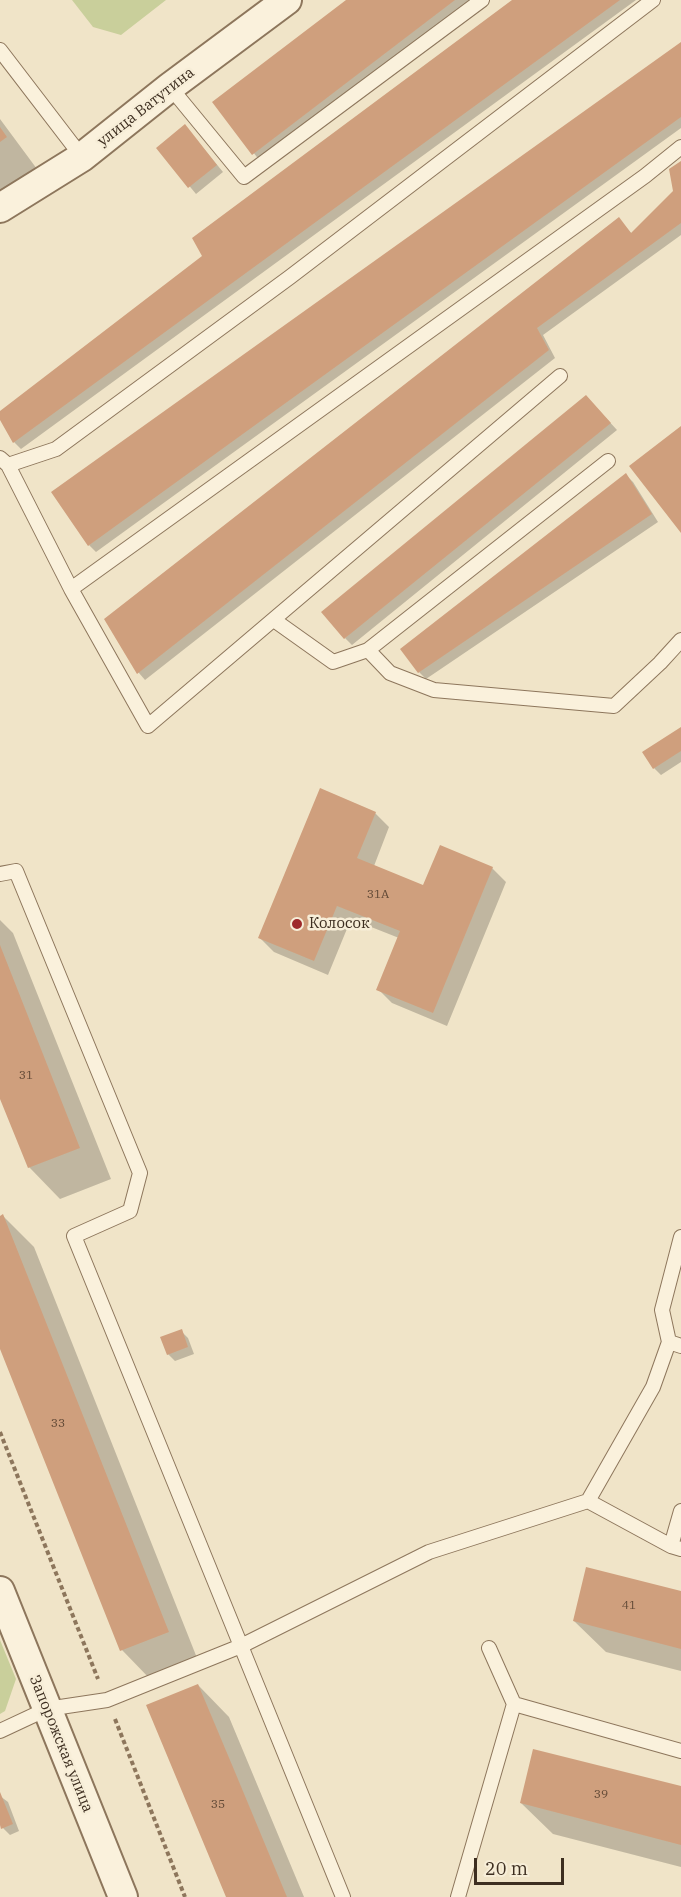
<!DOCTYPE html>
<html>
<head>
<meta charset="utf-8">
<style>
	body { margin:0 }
	#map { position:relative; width:681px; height:1897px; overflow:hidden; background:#f0e4c8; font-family:"IBM Plex Serif",serif }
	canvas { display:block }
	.scale { position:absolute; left:474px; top:1858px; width:90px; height:27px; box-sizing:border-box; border:3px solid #3d2e20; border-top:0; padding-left:8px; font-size:18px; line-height:21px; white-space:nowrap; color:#3d2e20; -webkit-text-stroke:4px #f7eed8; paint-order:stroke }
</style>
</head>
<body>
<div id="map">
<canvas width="681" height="1897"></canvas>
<div class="scale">20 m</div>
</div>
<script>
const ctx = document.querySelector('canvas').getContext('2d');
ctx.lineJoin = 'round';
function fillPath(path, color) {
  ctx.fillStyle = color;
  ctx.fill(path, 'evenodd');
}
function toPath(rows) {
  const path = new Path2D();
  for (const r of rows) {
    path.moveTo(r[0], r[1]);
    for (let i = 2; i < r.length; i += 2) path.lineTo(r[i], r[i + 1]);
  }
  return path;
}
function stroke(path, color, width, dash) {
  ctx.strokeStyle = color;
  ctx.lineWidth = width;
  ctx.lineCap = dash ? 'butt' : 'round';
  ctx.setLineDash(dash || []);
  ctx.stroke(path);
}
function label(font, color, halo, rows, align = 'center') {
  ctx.font = font + ' "IBM Plex Serif",serif';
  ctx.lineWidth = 5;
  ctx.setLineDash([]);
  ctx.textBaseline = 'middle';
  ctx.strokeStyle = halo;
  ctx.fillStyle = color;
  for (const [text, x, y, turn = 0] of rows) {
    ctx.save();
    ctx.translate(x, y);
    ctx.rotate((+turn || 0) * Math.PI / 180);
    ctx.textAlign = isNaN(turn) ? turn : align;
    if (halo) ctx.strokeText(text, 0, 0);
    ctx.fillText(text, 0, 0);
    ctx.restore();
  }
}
fillPath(toPath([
	[72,0,166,0,121,35,93,27],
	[0,1640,16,1679,5,1711,0,1714]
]), '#c9cf9b');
fillPath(toPath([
	[348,0,471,0,260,161,214,102],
	[515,0,636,0,21,449,14,442,0,417,0,413,204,256],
	[681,44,681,128,96,552,89,545],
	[0,119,37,169,0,197],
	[191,133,223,172,196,194,158,148],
	[681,163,681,235,543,335,555,358,145,680,139,673,106,620,619,219,632,234,675,191],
	[593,404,617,430,352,645,345,638],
	[626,475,633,482,658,522,426,679,419,672],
	[681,729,681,762,661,775,654,768],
	[375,813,389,827,374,866,424,887,492,868,506,882,447,1026,392,1003,378,989,399,938,351,919,328,975,274,952,260,938],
	[0,920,13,933,111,1179,60,1199,29,1167,0,1095],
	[3,1216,34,1247,199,1663,153,1682,122,1650,0,1345,0,1217],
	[181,1331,188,1338,194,1354,175,1361,168,1354],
	[681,1593,681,1671,606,1652,574,1621],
	[198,1685,229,1717,304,1897,228,1897],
	[681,1788,681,1867,553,1834,521,1803],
	[0,1796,8,1802,19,1831,10,1835,3,1828,0,1821]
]), '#0003');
fillPath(toPath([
	[346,0,455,0,252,155,212,102],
	[512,0,620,0,13,443,0,420,0,411,202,256,192,238],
	[681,42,681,117,88,546,51,492],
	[185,124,217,165,188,188,156,148],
	[0,127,7,137,0,142],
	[681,161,681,223,537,328,549,350,137,674,104,619,619,217,631,233,673,191,669,169],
	[586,395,611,423,344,639,321,612],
	[681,426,681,533,629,466],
	[626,473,652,514,418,673,400,649],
	[681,727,681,751,653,769,642,752],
	[320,788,376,812,357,858,423,885,440,845,493,867,433,1013,376,990,400,931,337,906,314,961,258,938],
	[0,945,80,1148,28,1168,0,1099],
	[3,1214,169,1632,120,1651,0,1349,0,1216],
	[182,1329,188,1347,167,1355,160,1337],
	[586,1567,681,1591,681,1649,573,1621],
	[198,1684,235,1772,287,1897,226,1897,146,1705],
	[533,1749,681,1786,681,1845,520,1803],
	[0,1792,13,1824,1,1829,0,1825]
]), '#cf9f7d');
const service = toPath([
	[0,50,82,157],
	[170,87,244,177,482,0],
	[0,458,8,465,71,589,148,726,560,376],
	[8,465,56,449,290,277,653,0],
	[71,589,645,176,681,147],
	[274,620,333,662,368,650,608,461],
	[368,650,390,673,434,690,614,706,660,663,681,640],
	[0,874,16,871,140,1173,130,1211,74,1236,241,1646,429,1552,588,1501,653,1387,669,1342,681,1346],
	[669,1342,662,1310,681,1237],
	[588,1501,671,1546],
	[681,1511,671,1546,681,1549],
	[489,1648,514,1704,681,1751],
	[0,1731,47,1709,107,1700,241,1646,343,1897],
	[458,1897,514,1704]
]);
const minor = toPath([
	[0,208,82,157,170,87,287,0],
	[0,1591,123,1897]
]);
stroke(service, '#8d765c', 16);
stroke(minor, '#8d765c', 32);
stroke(toPath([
	[0,1432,98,1679],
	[115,1719,185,1897]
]), '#8d765c', 4, [4.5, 3]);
stroke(service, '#faf1dc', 14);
stroke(minor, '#faf1dc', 28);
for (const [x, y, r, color] of [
	[297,924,6,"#9e2a2b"]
]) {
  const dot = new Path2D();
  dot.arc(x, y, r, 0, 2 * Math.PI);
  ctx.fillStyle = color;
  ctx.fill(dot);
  stroke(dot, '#f7eed8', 2);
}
label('12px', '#624a37', null, [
	["31А",378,895],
	["31",26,1076],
	["33",58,1424],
	["41",629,1606],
	["39",601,1795],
	["35",218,1805]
]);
label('15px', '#3d2e20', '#f7eed8', [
	["улица Ватутина",146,107,-38],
	["Запорожская улица",61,1744,68]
]);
label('15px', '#3d2e20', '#f7eed8', [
	["Колосок",309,924]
], 'left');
</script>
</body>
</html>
